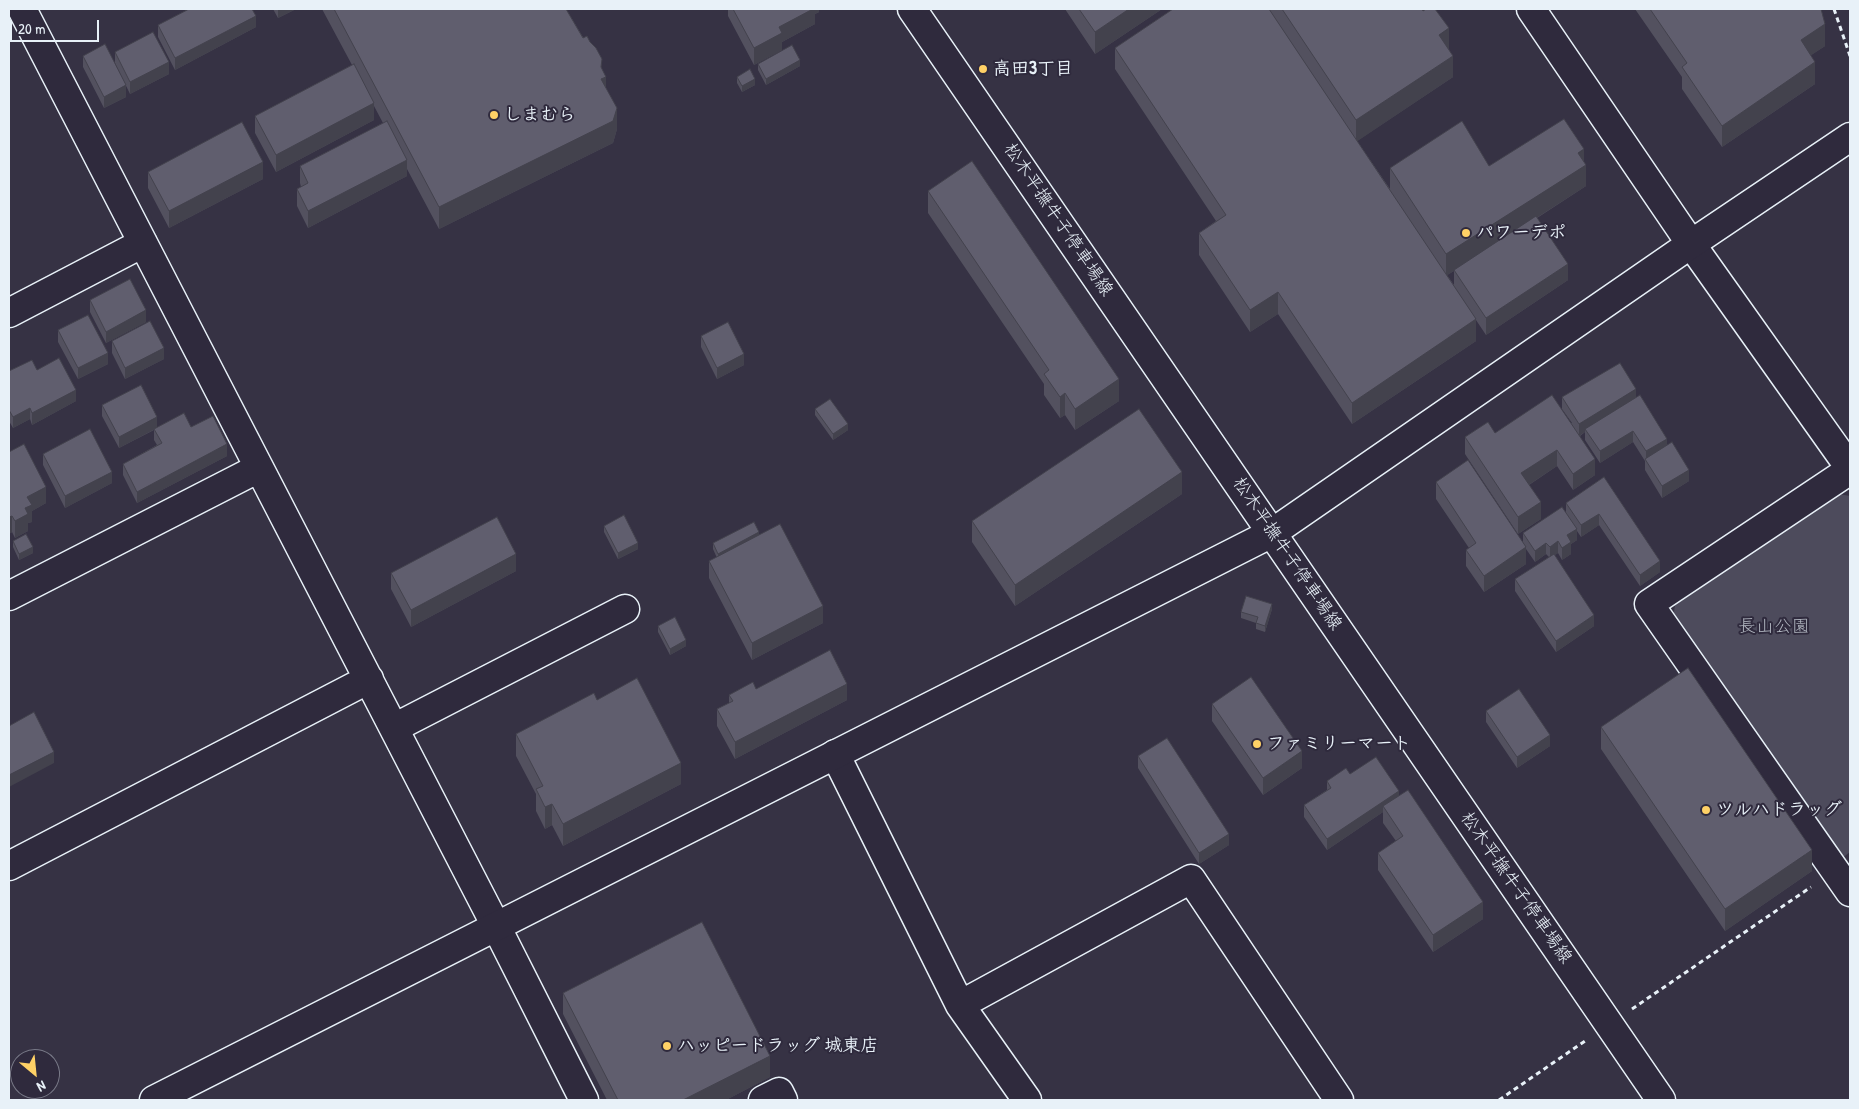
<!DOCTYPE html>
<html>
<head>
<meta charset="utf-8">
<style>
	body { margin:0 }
	#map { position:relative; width:1859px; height:1109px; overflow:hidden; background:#363244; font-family:"Patrick Hand",sans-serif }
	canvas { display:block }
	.frame { position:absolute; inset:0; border:10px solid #e8f1f8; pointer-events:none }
	.north { position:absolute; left:10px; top:1049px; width:50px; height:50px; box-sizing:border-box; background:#2f2a3d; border:1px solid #797a88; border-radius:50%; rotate:152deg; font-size:14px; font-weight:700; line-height:20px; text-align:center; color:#e8f1f8 }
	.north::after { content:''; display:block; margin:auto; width:18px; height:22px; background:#ffd166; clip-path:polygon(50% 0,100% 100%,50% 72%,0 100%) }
	.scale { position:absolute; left:10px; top:20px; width:89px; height:22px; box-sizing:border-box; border:2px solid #e8f1f8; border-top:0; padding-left:6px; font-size:15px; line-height:18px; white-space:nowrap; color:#e8f1f8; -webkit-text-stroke:4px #2f2a3d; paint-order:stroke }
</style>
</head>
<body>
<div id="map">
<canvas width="1859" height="1109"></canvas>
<div class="frame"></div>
<div class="north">N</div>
<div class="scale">20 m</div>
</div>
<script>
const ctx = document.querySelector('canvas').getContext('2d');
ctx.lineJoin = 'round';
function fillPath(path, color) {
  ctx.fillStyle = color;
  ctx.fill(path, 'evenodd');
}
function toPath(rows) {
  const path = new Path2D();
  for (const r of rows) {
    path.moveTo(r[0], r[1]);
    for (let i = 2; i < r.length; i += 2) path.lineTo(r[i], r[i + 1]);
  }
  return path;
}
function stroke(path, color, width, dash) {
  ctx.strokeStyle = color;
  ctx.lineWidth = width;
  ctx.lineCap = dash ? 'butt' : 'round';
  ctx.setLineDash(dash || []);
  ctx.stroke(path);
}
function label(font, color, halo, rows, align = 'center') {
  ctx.font = font + ' "Patrick Hand","Klee One",sans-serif';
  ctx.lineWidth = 4;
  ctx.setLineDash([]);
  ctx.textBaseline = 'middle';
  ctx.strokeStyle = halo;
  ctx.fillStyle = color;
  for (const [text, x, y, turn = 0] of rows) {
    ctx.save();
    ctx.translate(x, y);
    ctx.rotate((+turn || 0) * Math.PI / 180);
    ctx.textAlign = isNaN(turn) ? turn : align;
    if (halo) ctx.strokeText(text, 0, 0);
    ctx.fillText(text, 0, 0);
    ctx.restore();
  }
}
fillPath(toPath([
	[1833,493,1850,496,1850,852,1841,859,1673,617,1676,600]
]), '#4d4b5c');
const street = toPath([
	[22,9,496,926,584,1100],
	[1691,244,1850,468],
	[9,313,143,243],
	[1850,470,1649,604,1850,892],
	[9,596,259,468],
	[394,728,625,609],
	[835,754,960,1005,1027,1100],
	[9,866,369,679],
	[960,1005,1191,879,1339,1100],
	[763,1100,779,1092,783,1100]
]);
const secondary = toPath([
	[912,9,1661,1100],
	[1531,9,1691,244],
	[154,1100,1272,533,1691,244,1850,137]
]);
stroke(street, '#e8f1f8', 31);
stroke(secondary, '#e8f1f8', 31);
stroke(toPath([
	[1834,9,1850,56],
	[1632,1009,1811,887],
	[1499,1100,1585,1041]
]), '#e8f1f8', 3, [5, 4]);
stroke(street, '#2f2a3d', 28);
stroke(secondary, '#2f2a3d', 28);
fillPath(toPath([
	[273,9,296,9,278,18],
	[322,9,566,9,602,69,606,88,617,129,613,143,439,229,407,169,407,176,308,228,297,206,297,189,301,187,300,183,300,166,383,123,374,106,374,120,276,172,255,133,255,116,352,65],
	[728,9,819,9,819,12,815,14,815,24,782,42,782,50,754,65,728,16],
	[1065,9,1162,9,1095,54],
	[1173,9,1422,9,1449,49,1453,77,1357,141,1390,189,1390,168,1489,166,1584,161,1586,186,1537,218,1568,280,1486,335,1476,320,1476,341,1352,424,1278,314,1250,332,1199,255,1199,233,1216,221,1115,69,1115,48],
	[1454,271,1454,285,1447,275],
	[1635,9,1821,9,1825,46,1811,55,1815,84,1722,147,1682,89,1682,77],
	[158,25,256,27,175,70,158,37],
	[115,52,169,74,130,94,115,63],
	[83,56,126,97,104,108,83,67],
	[758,64,800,66,766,85,758,70],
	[737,77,755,85,742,92,737,83],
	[148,172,263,179,169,228,148,188],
	[928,191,1119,401,1075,430,1065,415,1060,418,1044,395,1044,384,928,213],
	[90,300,146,322,106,343,90,312],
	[58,330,108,364,78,379,58,342],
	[701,336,744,365,717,379,701,347],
	[112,341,164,359,125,379,112,353],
	[37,370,76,401,32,425,30,419,13,428,9,421,9,371],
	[1562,397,1636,397,1689,481,1662,498,1645,470,1645,461,1633,442,1600,463,1585,440,1585,432,1580,436,1595,475,1573,490,1557,466,1529,485,1541,519,1518,534,1465,454,1465,437,1572,423,1562,409],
	[102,405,157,427,191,427,227,456,137,503,123,475,123,464,157,445,154,440,154,430,119,448,102,416],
	[815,409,848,430,833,440,815,415],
	[9,452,46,503,32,511,32,522,28,523,28,531,15,538,12,532,9,534],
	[43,454,112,483,65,508,43,465],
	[1604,477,1660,572,1640,586,1599,525,1581,537,1577,531,1577,540,1571,544,1571,554,1562,560,1558,553,1554,555,1594,626,1556,652,1515,591,1515,579,1549,557,1546,554,1535,562,1526,549,1526,564,1484,592,1466,566,1466,550,1469,548,1436,499,1436,482,1523,542,1523,533,1566,512,1566,503],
	[1182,494,1015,606,972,542,972,521],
	[604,526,638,549,618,559,604,532],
	[759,535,823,623,752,660,709,578,709,561,717,558,713,549,713,543],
	[13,541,33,553,19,560,13,547],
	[516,571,411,627,391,589,391,573],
	[1272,609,1265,632,1256,629,1256,623,1241,618,1241,612],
	[658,626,686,646,670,655,658,632],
	[756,689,847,700,735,759,717,726,717,709,729,703,729,695],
	[597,700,681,784,563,846,552,825,545,829,536,811,536,794,516,756,516,734],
	[1212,704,1302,768,1263,795,1212,721],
	[1486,711,1550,746,1517,768,1486,722],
	[1601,727,1812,871,1725,931,1601,749],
	[1138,756,1229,845,1199,864,1138,768],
	[1350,774,1399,796,1483,919,1433,952,1378,870,1378,853,1396,841,1383,823,1383,812,1327,850,1304,817,1304,805,1327,790,1327,781],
	[563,993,770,1077,726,1100,607,1100,563,1014]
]), '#53515f');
fillPath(toPath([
	[278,9,296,9,278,18],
	[811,9,819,9,819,12,815,14,815,24,782,42,782,50,754,65,754,48,779,27],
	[1129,9,1162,9,1095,54,1095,32],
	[256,16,256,27,175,70,175,58],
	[1825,24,1825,46,1801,62,1801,40],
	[1449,28,1449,50,1439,35],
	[1453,56,1453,77,1356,142,1356,120],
	[602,59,602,79,606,77,606,98,601,101],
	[800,60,800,66,766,85,766,79],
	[169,62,169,74,130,94,130,82],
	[1815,62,1815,84,1722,147,1722,126],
	[755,79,755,85,742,92,742,86],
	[126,85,126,97,104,108,104,97],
	[374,103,374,120,276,172,276,155],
	[617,108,617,129,613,143,439,229,439,207],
	[1584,149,1584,166,1586,165,1586,186,1446,276,1446,254],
	[407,160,407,176,308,228,308,211],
	[263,162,263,179,169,228,169,211],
	[1568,264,1568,280,1486,335,1486,318],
	[1278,292,1278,314,1250,332,1250,310],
	[146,310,146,322,106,343,106,332],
	[1476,319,1476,341,1352,424,1352,403],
	[164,348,164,359,125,379,125,368],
	[108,353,108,364,78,379,78,368],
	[744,354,744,365,717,379,717,368],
	[1119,379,1119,401,1075,430,1075,409],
	[1636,389,1636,401,1585,429,1585,432,1579,436,1579,424],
	[76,390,76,401,32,425,32,413],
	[1065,393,1065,415,1060,418,1060,397],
	[30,408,30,419,13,428,13,417],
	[157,417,157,428,119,448,119,437],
	[848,424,848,430,833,440,833,434],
	[1633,431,1633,442,1600,463,1600,451],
	[1667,439,1667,450,1646,460,1646,451],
	[227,444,227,456,137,503,137,492],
	[1557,450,1557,466,1521,490,1521,473],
	[1595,459,1595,475,1573,490,1573,474],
	[1689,470,1689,481,1662,498,1662,486],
	[112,472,112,483,65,508,65,496],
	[1182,472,1182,494,1015,606,1015,585],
	[46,487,46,503,32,511,32,522,28,523,28,531,15,538,15,521,25,508,27,497],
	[1541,502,1541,519,1518,534,1518,517],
	[1599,514,1599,525,1581,537,1581,525],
	[12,516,12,532,9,534,9,517],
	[1577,529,1577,540,1571,544,1571,554,1562,560,1562,548,1567,535],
	[759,532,759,538,718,560,718,554],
	[1558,541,1558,553,1550,559,1550,547],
	[638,543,638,549,618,559,618,553],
	[1546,543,1546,554,1535,562,1535,551],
	[33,547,33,553,19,560,19,554],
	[1526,547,1526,564,1484,592,1484,576],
	[516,554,516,571,411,627,411,610],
	[1660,561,1660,572,1640,586,1640,575],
	[1272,604,1272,609,1265,632,1265,626],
	[823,606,823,623,752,660,752,643],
	[1594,615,1594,626,1556,652,1556,641],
	[686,640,686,646,670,655,670,649],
	[847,684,847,700,735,759,735,742],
	[1550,735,1550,746,1517,768,1517,757],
	[1302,751,1302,768,1263,795,1263,778],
	[54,752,54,763,9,787,9,775],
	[681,763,681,784,563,846,563,824],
	[1399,791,1399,802,1383,806,1383,812,1327,850,1327,839],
	[552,804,552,825,545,829,545,807],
	[1229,834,1229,845,1199,864,1199,853],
	[1812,850,1812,871,1725,931,1725,909],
	[1483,902,1483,919,1433,952,1433,935],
	[770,1056,770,1077,726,1100,683,1100]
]), '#43424d');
const building = toPath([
	[189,9,252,9,256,16,175,58,158,25,189,9],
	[334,9,566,9,583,38,587,36,590,42,596,48,602,59,601,67,606,77,601,79,617,108,613,121,439,207,334,9],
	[733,9,813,9,779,27,782,33,754,48,733,9],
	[1079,9,1129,9,1095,32,1079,9],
	[1173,9,1269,9,1476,319,1352,403,1278,292,1250,310,1199,233,1226,215,1115,48,1173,9],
	[1282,9,1422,9,1423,11,1426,9,1435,9,1449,28,1439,35,1453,56,1356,120,1282,9],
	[1650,9,1821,9,1825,24,1801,40,1815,62,1722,126,1682,67,1687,63,1650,9],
	[153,32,169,62,130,82,115,52,153,32],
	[105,44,126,85,104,97,83,56,105,44],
	[792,45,800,60,766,79,758,64,792,45],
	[354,64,374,103,276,155,255,116,354,64],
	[750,69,755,79,742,86,737,77,750,69],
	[1564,119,1584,149,1578,153,1586,165,1446,254,1390,168,1462,121,1489,166,1564,119],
	[387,121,407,160,308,211,297,189,308,183,300,166,387,121],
	[242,122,263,162,169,211,148,172,242,122],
	[972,161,1119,379,1075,409,1065,393,1060,397,1044,374,1049,370,928,191,972,161],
	[1536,216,1568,264,1486,318,1454,270,1536,216],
	[130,279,146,310,106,332,90,300,130,279],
	[88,315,108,353,78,368,58,330,88,315],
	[150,321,164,348,125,368,112,341,150,321],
	[728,322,744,354,717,368,701,336,728,322],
	[59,358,76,390,32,413,30,408,13,417,9,410,9,371,32,360,37,370,59,358],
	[1620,363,1636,389,1579,424,1562,397,1620,363],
	[141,385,157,417,119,437,102,405,141,385],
	[1552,395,1595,459,1573,474,1557,450,1521,473,1541,502,1518,517,1465,437,1488,422,1495,433,1552,395],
	[1640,395,1667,439,1646,451,1633,431,1600,451,1585,429,1640,395],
	[830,399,848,424,833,434,815,409,830,399],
	[1139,409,1182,472,1015,585,972,521,1139,409],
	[184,413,191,427,213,416,227,444,137,492,123,464,162,443,154,429,184,413],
	[90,429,112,472,65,496,43,454,90,429],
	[1672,442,1689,470,1662,486,1645,459,1672,442],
	[24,444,46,487,27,497,32,505,25,508,28,514,15,521,12,516,9,517,9,452,24,444],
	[1468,460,1526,547,1484,576,1466,550,1476,543,1436,482,1468,460],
	[1604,477,1660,561,1640,575,1599,514,1581,525,1566,503,1604,477],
	[1562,507,1577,529,1567,535,1571,542,1562,548,1558,541,1550,547,1546,543,1535,551,1523,533,1562,507],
	[624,515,638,543,618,553,604,526,624,515],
	[497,517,516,554,411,610,391,573,497,517],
	[754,522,759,532,718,554,713,543,754,522],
	[780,524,823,606,752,643,709,561,780,524],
	[26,534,33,547,19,554,13,541,26,534],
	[1554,554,1594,615,1556,641,1515,579,1554,554],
	[1246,596,1272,604,1265,626,1256,623,1258,617,1241,612,1246,596],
	[675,617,686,640,670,649,658,626,675,617],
	[830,650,847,684,735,742,717,709,733,701,729,695,753,682,756,689,830,650],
	[1688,668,1812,850,1725,909,1601,727,1688,668],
	[1251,677,1302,751,1263,778,1212,704,1251,677],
	[637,678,681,763,563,824,552,804,545,807,536,789,543,786,516,734,594,693,597,700,637,678],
	[1519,689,1550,735,1517,757,1486,711,1519,689],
	[34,712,54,752,9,775,9,726,34,712],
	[1167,738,1229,834,1199,853,1138,756,1167,738],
	[1376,757,1399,791,1327,839,1304,805,1331,788,1327,781,1346,768,1350,774,1376,757],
	[1408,790,1483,902,1433,935,1378,853,1403,836,1383,806,1408,790],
	[702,922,770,1056,683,1100,618,1100,563,993,702,922]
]);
fillPath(building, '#605e6e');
stroke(building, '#43424d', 1);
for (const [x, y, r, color] of [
	[983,69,5,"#ffd166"],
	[494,115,5,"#ffd166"],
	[1466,233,5,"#ffd166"],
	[1257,744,5,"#ffd166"],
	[1706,810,5,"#ffd166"],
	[667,1046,5,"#ffd166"]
]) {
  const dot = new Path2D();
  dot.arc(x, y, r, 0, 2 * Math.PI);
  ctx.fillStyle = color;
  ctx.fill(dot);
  stroke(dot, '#2f2a3d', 2);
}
label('bold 18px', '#e8f1f8', '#2f2a3d', [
	["高田3丁目",993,69],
	["しまむら",504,115],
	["パワーデポ",1476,233],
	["ファミリーマート",1267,744],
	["ツルハドラッグ",1716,810],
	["ハッピードラッグ 城東店",677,1046]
], 'left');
label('18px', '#e8f1f8', '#2f2a3d', [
	["松木平撫牛子停車場線",1058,220,56],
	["松木平撫牛子停車場線",1287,554,56],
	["松木平撫牛子停車場線",1516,888,55]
]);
label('18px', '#b2b7c1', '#2f2a3d', [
	["長山公園",1774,627]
]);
</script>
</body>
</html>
